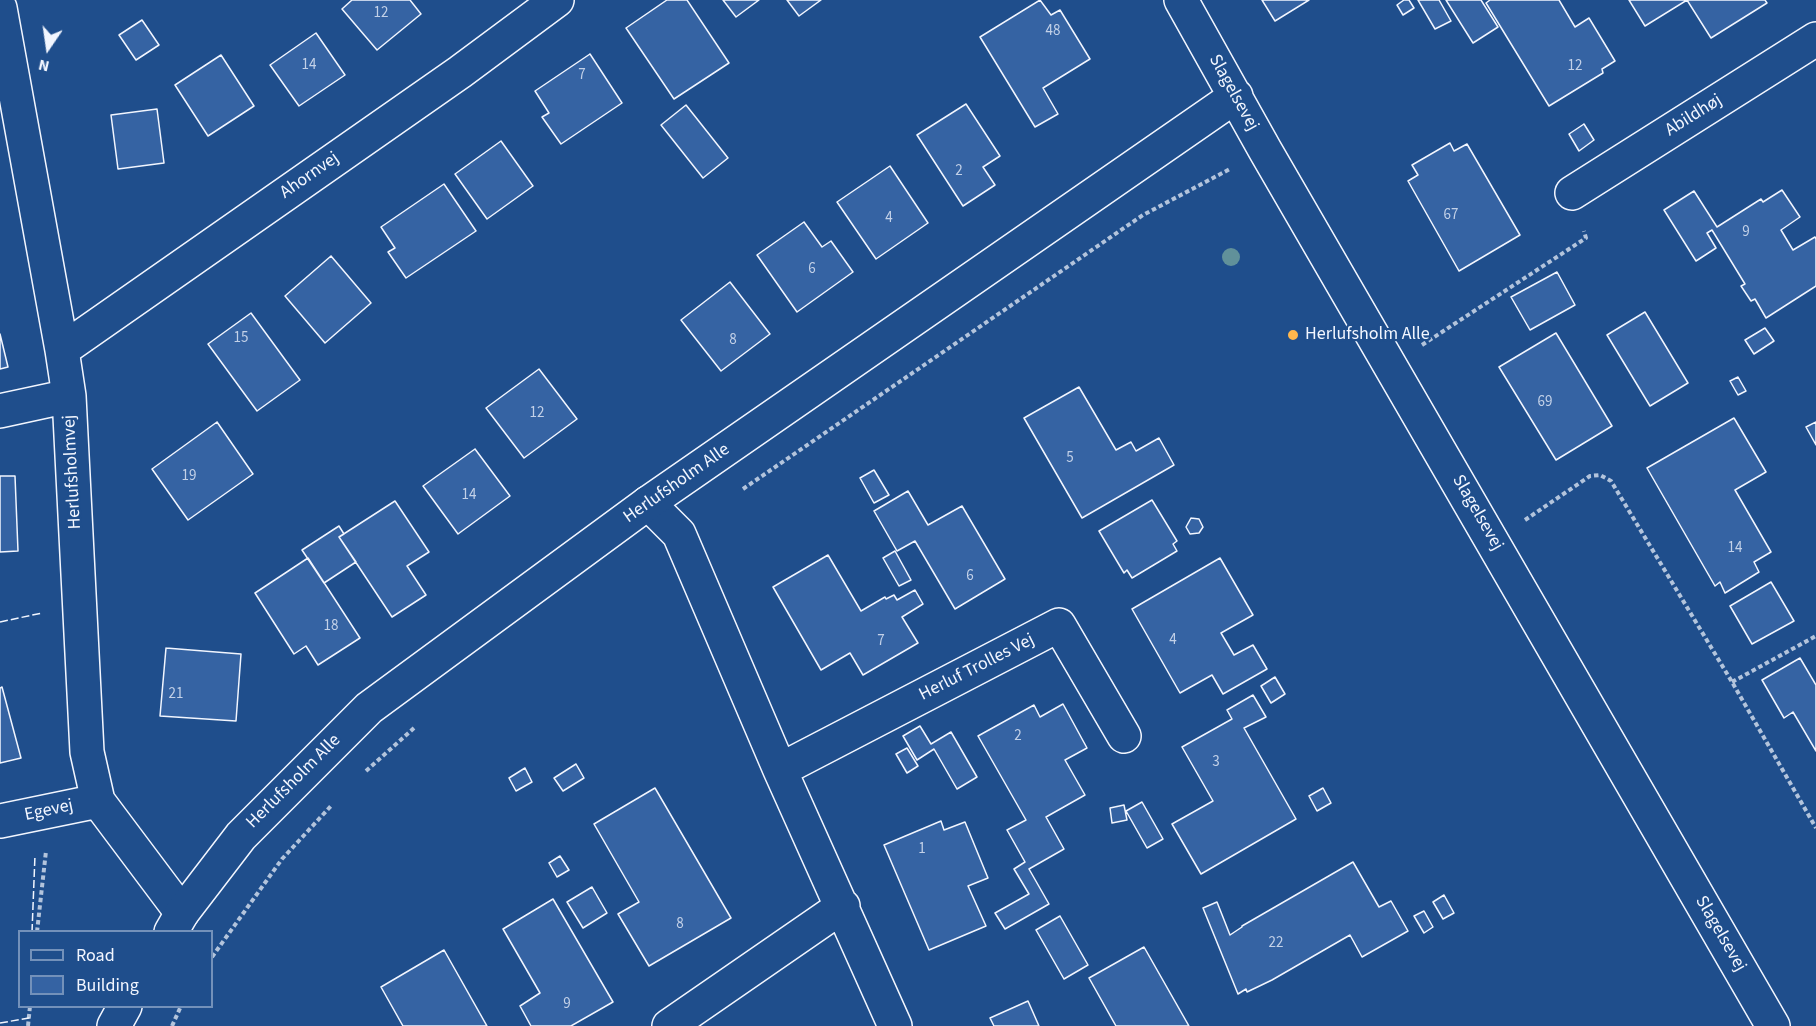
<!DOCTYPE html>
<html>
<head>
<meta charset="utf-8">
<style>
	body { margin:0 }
	#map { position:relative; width:1816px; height:1026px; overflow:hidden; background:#1f4e8c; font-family:"Source Sans 3",sans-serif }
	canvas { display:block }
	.legend { position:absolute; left:18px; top:930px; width:195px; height:78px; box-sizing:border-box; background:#1f4e8c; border:2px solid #7391ba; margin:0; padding:8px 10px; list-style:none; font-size:18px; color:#f2f6ff }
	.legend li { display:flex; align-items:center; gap:12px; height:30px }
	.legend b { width:30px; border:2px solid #7391ba }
	.north { position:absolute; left:18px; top:18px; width:60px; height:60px; -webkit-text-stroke:4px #1f4e8c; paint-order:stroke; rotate:193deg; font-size:16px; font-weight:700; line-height:24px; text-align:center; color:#f2f6ff }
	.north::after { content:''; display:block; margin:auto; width:21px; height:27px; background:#f2f6ff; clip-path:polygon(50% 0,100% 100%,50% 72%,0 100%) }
</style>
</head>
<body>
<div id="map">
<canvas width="1816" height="1026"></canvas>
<ul class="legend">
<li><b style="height:8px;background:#1f4e8c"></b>Road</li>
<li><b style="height:16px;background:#3563a3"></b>Building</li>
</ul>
<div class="north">N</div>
</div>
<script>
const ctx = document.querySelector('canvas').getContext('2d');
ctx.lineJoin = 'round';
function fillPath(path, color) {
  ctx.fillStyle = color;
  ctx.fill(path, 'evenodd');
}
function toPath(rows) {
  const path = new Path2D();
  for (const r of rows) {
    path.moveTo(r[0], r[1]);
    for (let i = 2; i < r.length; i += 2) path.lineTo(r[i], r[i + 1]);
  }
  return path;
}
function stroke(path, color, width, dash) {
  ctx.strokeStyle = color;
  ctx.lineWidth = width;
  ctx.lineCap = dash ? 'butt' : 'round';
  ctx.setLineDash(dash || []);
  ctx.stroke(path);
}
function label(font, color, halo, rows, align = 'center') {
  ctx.font = font + ' "Source Sans 3",sans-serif';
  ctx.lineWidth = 4.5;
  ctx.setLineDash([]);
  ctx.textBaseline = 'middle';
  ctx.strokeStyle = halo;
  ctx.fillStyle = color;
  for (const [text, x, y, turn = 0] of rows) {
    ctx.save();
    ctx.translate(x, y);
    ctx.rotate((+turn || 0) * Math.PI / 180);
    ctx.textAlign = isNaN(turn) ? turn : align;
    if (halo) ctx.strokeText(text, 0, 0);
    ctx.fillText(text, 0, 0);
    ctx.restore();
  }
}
const building = toPath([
	[352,0,410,0,421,14,377,50,342,9,352,0],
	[667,0,687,0,729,63,674,99,626,28,667,0],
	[723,0,759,0,736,17,723,0],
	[787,0,821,0,799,16,787,0],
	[1040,0,1051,15,1060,10,1090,59,1043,88,1058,114,1035,127,980,37,1040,0],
	[1262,0,1309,0,1275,21,1262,0],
	[1404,0,1409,0,1414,8,1403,15,1397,5,1404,0],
	[1418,0,1439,0,1451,21,1435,29,1418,0],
	[1446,0,1481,0,1498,27,1473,43,1446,0],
	[1490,0,1559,0,1575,27,1589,18,1615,61,1602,69,1603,73,1549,106,1486,3,1490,0],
	[1629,0,1687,0,1645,26,1629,0],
	[1687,0,1765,0,1767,3,1711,38,1687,0],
	[142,20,159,45,136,60,119,35,142,20],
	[316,33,345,75,299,106,270,65,316,33],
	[590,54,622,103,561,144,542,117,549,113,535,91,590,54],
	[221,55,254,106,208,136,175,85,221,55],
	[966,104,1000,156,983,167,995,185,963,206,917,135,966,104],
	[686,105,728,158,703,178,661,125,686,105],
	[157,109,164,163,118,169,111,115,157,109],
	[1584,124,1594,140,1579,151,1569,134,1584,124],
	[501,141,533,186,487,219,455,174,501,141],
	[1450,143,1454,151,1467,144,1520,235,1459,271,1408,181,1418,175,1412,165,1450,143],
	[890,166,928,223,876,259,837,202,890,166],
	[444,184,476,231,406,278,388,252,395,248,381,227,444,184],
	[1782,190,1800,217,1781,230,1793,250,1815,237,1816,239,1816,286,1766,318,1755,299,1751,301,1741,286,1745,284,1712,230,1707,233,1716,248,1696,261,1664,210,1694,191,1717,227,1761,199,1763,202,1782,190],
	[804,222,822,247,831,241,853,272,797,312,757,255,804,222],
	[331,256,371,303,325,343,285,296,331,256],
	[1557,272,1575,305,1530,330,1511,297,1557,272],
	[730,282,770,334,721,371,681,320,730,282],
	[1645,312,1688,383,1650,406,1607,335,1645,312],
	[251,313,300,380,257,411,208,344,251,313],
	[1765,328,1774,341,1754,354,1745,340,1765,328],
	[1556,333,1612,426,1556,460,1499,367,1556,333],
	[0,334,8,367,0,369,0,334],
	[539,369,577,419,524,458,486,408,539,369],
	[1738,377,1746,391,1738,395,1730,381,1738,377],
	[1079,387,1116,450,1131,442,1136,451,1159,438,1174,465,1082,518,1024,418,1079,387],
	[1734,418,1766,472,1735,490,1771,552,1754,562,1759,572,1725,593,1720,582,1715,586,1647,468,1734,418],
	[217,422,253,474,188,520,152,469,217,422],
	[1816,422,1816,445,1806,427,1816,422],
	[475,449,510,496,458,534,423,486,475,449],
	[874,470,889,495,874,503,860,478,874,470],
	[0,476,15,476,18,551,0,552,0,476],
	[908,491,928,525,962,506,1005,579,955,609,915,541,897,551,874,511,908,491],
	[1152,500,1177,541,1173,544,1177,551,1132,578,1127,570,1124,573,1099,531,1152,500],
	[395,501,429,552,407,566,426,595,392,617,339,537,395,501],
	[1191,518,1199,519,1203,527,1199,533,1190,534,1186,527,1191,518],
	[339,526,344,534,339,537,356,562,324,583,302,550,339,526],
	[895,551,911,580,899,586,883,558,895,551],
	[828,555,861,611,885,597,886,599,894,595,897,600,915,590,923,604,902,617,918,643,863,675,850,653,821,670,773,587,828,555],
	[308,558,360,638,318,665,306,646,294,654,255,593,308,558],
	[1220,558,1253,615,1221,633,1234,655,1253,645,1267,669,1223,694,1212,675,1180,693,1132,609,1220,558],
	[1771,582,1794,621,1752,644,1730,606,1771,582],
	[166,648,241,654,236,721,160,716,166,648],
	[1800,658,1816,685,1816,751,1793,712,1784,718,1762,680,1800,658],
	[1275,677,1285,694,1271,703,1261,686,1275,677],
	[2,687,21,758,0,763,0,688,2,687],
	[1253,695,1266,717,1244,728,1296,819,1201,874,1172,824,1213,801,1182,747,1232,719,1227,710,1253,695],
	[1063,704,1087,748,1065,760,1085,795,1046,817,1064,849,1029,869,1049,904,1005,929,995,913,1029,894,1014,869,1025,862,1007,830,1026,820,978,736,1034,705,1040,717,1063,704],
	[920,726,931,744,951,732,977,777,957,789,934,749,917,760,903,736,920,726],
	[907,748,918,766,907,773,896,754,907,748],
	[576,764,584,778,563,791,554,778,576,764],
	[525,768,532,782,516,791,509,778,525,768],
	[655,788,731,918,649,966,618,914,639,902,594,824,655,788],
	[1323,788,1331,803,1317,811,1309,796,1323,788],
	[1142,802,1163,839,1147,848,1126,811,1142,802],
	[1124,805,1127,820,1112,823,1110,808,1124,805],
	[941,821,944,830,965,822,988,878,968,886,986,926,929,950,884,845,941,821],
	[560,856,569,870,557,877,549,863,560,856],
	[1353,862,1379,907,1391,901,1408,931,1362,957,1350,935,1272,980,1247,992,1246,989,1238,994,1203,908,1217,902,1230,935,1242,927,1242,926,1353,862],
	[592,887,607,913,583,928,567,902,592,887],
	[1444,895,1454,913,1443,919,1433,902,1444,895],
	[553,899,613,1002,571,1026,531,1026,520,1006,540,993,503,929,553,899],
	[1424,911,1433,927,1424,933,1414,916,1424,911],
	[1060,916,1088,965,1064,979,1036,930,1060,916],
	[1144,947,1189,1026,1116,1026,1089,978,1144,947],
	[444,950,487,1026,403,1026,381,987,444,950],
	[1028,1001,1039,1026,994,1026,990,1018,1028,1001]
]);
fillPath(building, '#3563a3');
stroke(building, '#f2f6ff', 1.5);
const minor = toPath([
	[0,8,62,350,69,396,87,752,98,801,182,913],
	[1572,193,1816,39],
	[62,350,460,72,557,0],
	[0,411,69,396],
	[648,503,679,534,780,770,895,1026],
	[780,770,1059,625,1124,736],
	[0,821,98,801],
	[669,1026,843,906]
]);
const tertiary = toPath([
	[1181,0,1265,150,1773,1026],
	[171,932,182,913,241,836,369,708,648,503,1236,96],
	[114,1026,125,1006]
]);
stroke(minor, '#f2f6ff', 36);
stroke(tertiary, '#f2f6ff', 36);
stroke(toPath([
	[1422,345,1586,238,1584,231],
	[743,489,1143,215,1230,169],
	[1525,520,1590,476,1600,475,1611,481,1732,682,1816,828],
	[1732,682,1816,636],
	[366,771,414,728],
	[37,932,46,851],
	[212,957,282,859,331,806],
	[28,1026,30,1006],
	[172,1026,181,1006]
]), '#b3c4dc', 4, [4.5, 3]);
stroke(minor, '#1f4e8c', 33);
stroke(tertiary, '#1f4e8c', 33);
stroke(toPath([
	[0,622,42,613],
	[32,932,35,855],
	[0,1023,29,1018,29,1015]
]), '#f2f6ff', 1.5, [8, 3]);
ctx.fillStyle = '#61919a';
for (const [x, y] of [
	[1231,257]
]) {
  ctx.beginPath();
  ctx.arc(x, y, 9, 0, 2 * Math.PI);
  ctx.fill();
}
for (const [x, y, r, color] of [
	[1293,335,6,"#ffb74d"]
]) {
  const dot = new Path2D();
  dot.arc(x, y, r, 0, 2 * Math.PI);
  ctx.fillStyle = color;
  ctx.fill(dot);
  stroke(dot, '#1f4e8c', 2);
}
label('15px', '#c3d1e8', null, [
	["12",381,14],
	["48",1053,32],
	["14",309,66],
	["12",1575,67],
	["7",582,76],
	["2",959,172],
	["67",1451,216],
	["4",889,219],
	["9",1746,233],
	["6",812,270],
	["15",241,339],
	["8",733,341],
	["69",1545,403],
	["12",537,414],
	["5",1070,459],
	["19",189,477],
	["14",469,496],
	["14",1735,549],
	["6",970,577],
	["18",331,627],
	["4",1173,641],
	["7",881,642],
	["21",176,695],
	["2",1018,737],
	["3",1216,763],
	["1",922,850],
	["8",680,925],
	["22",1276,944],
	["9",567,1005]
]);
label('18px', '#f2f6ff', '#1f4e8c', [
	["Slagelsevej",1233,93,61],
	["Abildhøj",1694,116,-32],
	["Ahornvej",310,176,-35],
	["Herlufsholmvej",73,472,-93],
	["Herlufsholm Alle",677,484,-35],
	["Slagelsevej",1477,513,60],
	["Herluf Trolles Vej",977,668,-27],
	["Herlufsholm Alle",294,782,-45],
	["Egevej",49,811,-12],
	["Slagelsevej",1720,934,60]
]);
label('18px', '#f2f6ff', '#1f4e8c', [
	["Herlufsholm Alle",1305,335]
], 'left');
</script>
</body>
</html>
